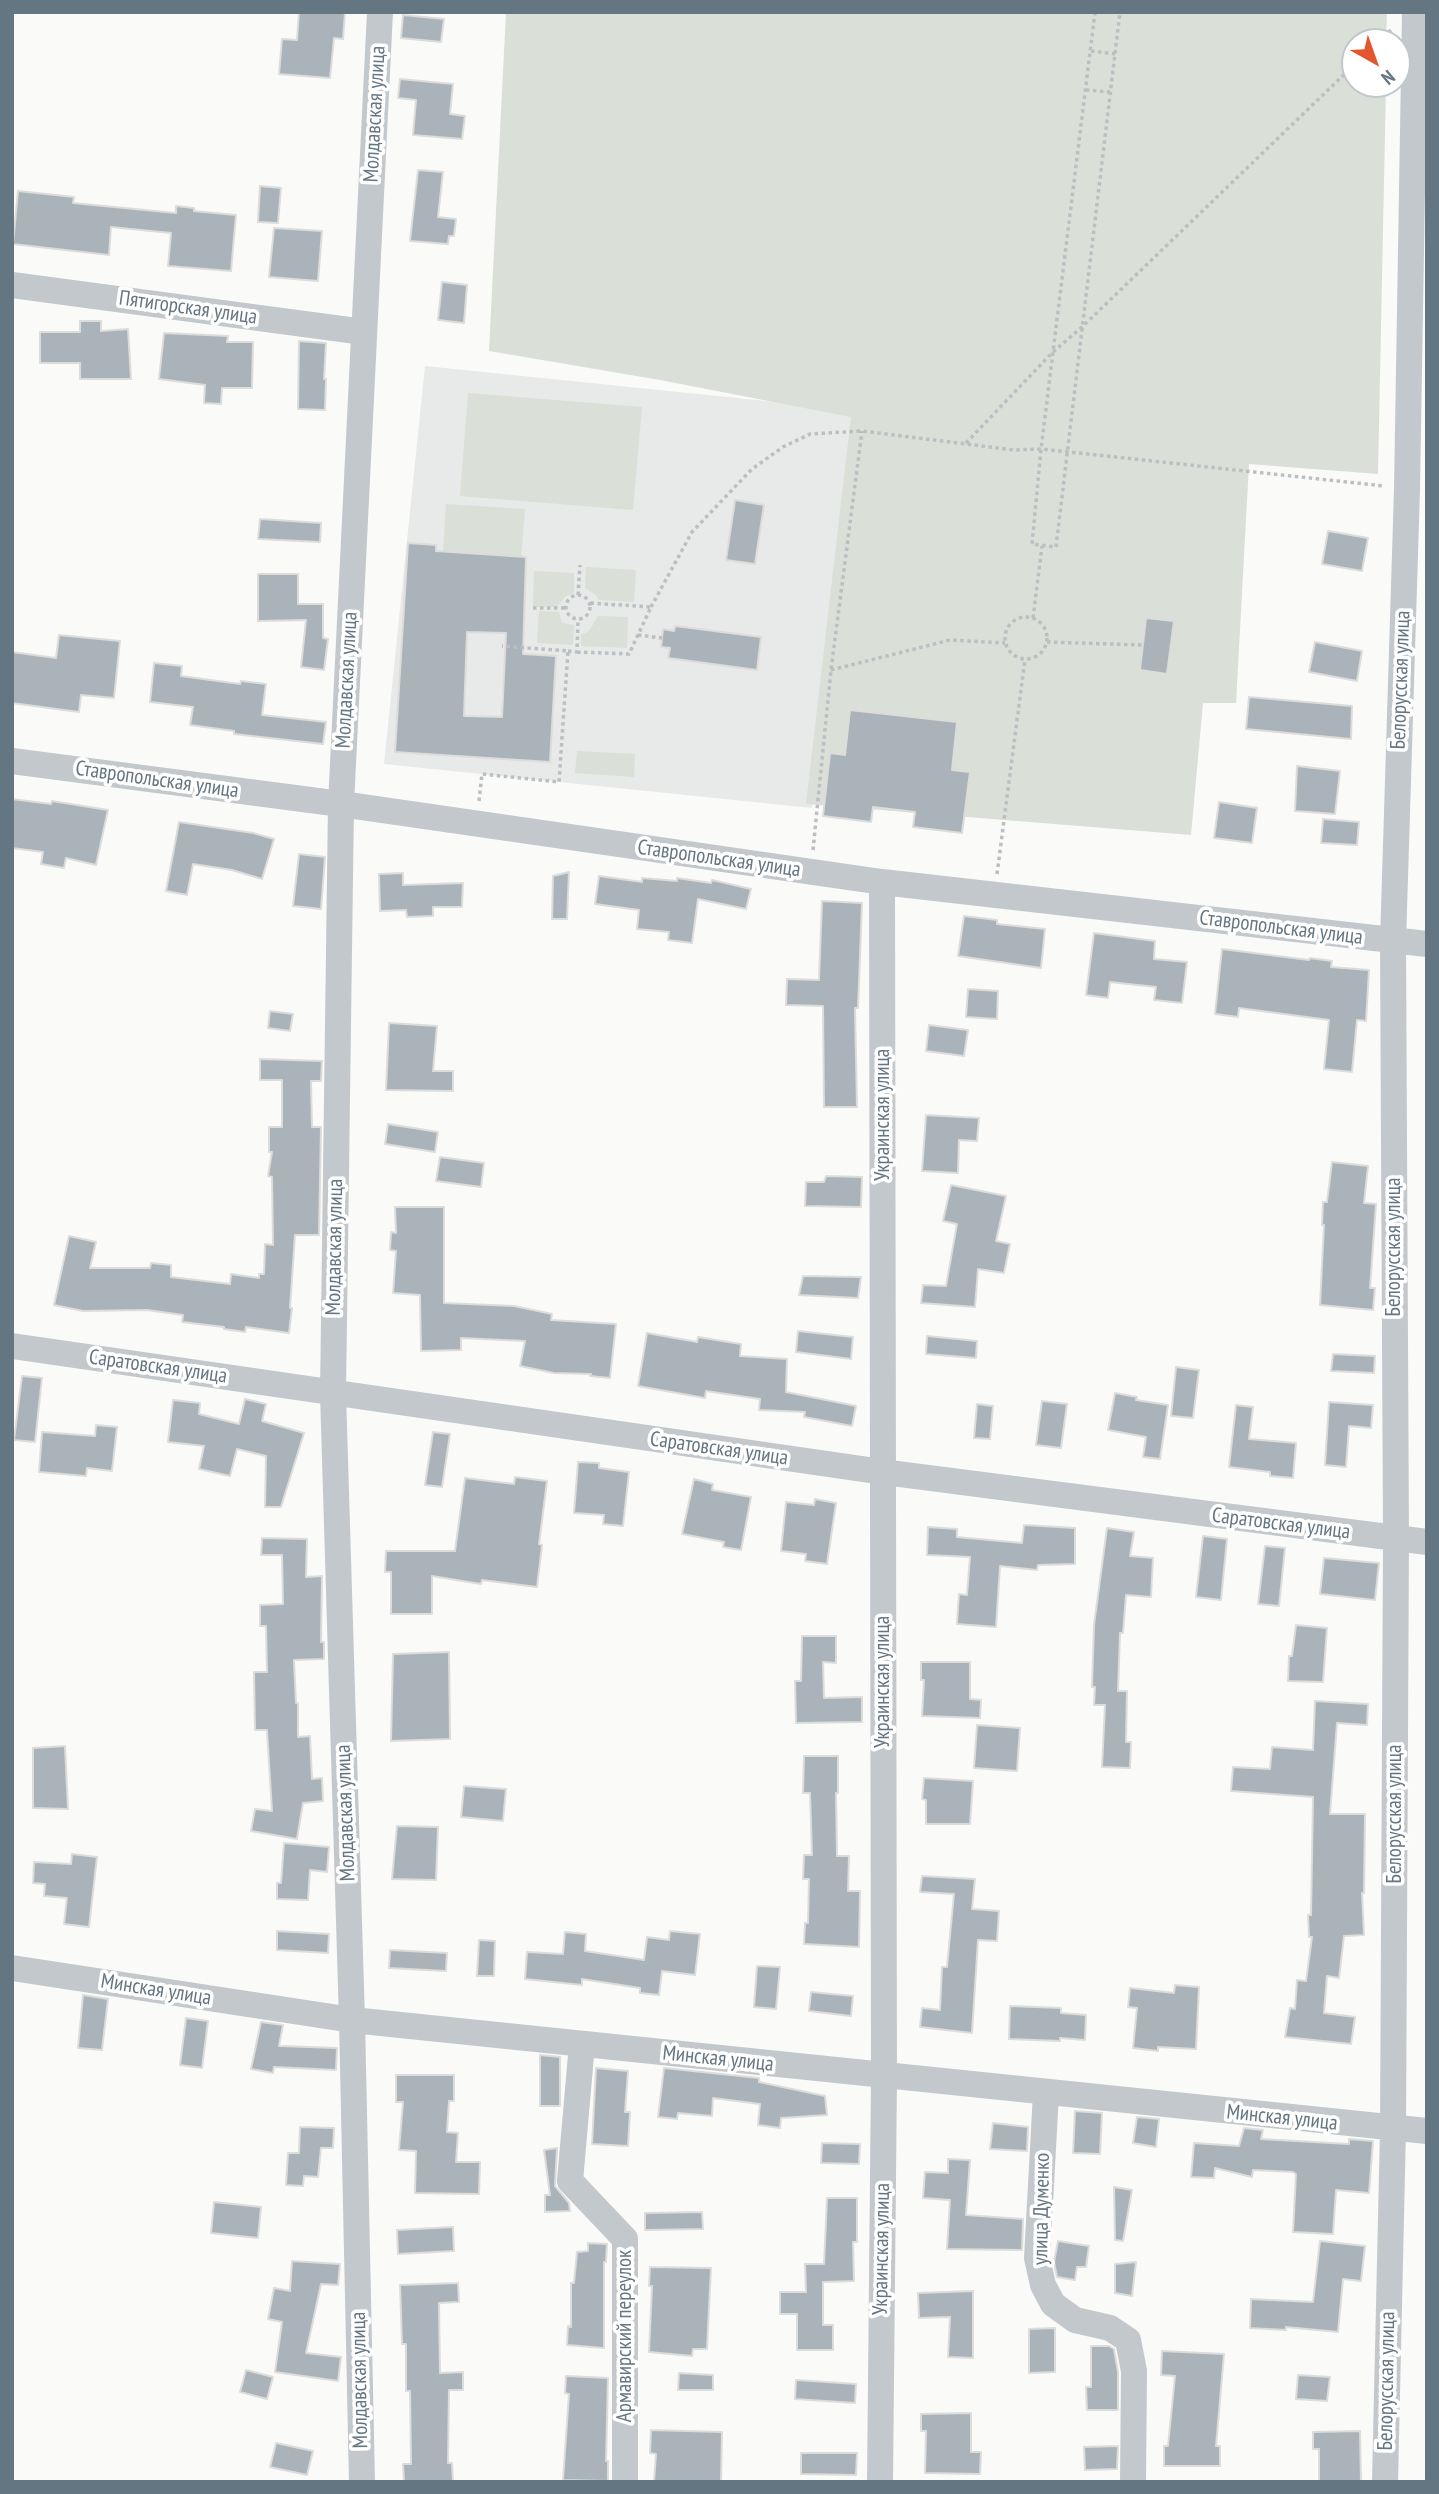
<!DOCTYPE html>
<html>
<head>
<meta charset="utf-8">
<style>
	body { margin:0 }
	#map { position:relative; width:1439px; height:2494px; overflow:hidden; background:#fafaf8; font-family:"PT Sans Narrow",sans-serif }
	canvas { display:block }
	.frame { position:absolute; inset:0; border:14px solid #657683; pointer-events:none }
	.north { position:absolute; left:1341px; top:28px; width:70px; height:70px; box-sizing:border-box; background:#fff; border:2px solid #c1c8cd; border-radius:50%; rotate:140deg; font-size:19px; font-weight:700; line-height:28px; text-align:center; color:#657683 }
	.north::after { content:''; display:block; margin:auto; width:24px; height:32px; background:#e4572e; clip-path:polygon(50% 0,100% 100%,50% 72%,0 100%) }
</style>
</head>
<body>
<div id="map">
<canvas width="1439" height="2494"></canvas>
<div class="frame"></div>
<div class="north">N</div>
</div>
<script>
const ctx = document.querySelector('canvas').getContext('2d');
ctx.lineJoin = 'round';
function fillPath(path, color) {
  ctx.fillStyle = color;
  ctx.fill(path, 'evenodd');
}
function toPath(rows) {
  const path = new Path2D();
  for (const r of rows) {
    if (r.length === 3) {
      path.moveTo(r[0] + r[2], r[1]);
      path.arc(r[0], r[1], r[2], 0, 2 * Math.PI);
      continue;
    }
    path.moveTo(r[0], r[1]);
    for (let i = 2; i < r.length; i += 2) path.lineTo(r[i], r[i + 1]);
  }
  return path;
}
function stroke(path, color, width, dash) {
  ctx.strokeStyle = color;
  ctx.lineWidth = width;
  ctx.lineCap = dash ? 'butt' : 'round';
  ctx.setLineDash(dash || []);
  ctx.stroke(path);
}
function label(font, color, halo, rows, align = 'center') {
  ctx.font = font + ' "PT Sans Narrow",sans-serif';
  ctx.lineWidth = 7;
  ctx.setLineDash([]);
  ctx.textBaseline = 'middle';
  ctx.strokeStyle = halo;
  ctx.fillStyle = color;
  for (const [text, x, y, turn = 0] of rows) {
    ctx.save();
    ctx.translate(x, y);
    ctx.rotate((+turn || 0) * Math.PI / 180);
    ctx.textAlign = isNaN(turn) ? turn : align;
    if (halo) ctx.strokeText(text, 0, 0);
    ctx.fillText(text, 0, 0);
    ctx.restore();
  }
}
fillPath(toPath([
	[425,366,854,410,812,808,384,764]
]), '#e8e9e9');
fillPath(toPath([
	[506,12,1387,12,1386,42,1355,42,1355,84,1386,84,1378,474,1249,464,1236,703,1203,703,1191,835,806,804,851,417,660,380,489,351],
	[468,393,642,407,633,510,460,496],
	[446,504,525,509,521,557,443,552],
	[586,567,636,570,634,602,599,600,596,595,585,588],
	[534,571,574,573,574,593,566,596,557,607,533,607],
	[539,611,559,612,562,623,574,625,573,645,537,643],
	[598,616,628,617,627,648,581,646,581,635,589,631],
	[577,751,635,754,634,777,575,773]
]), '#dadfd7');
const building = toPath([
	[299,12,345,12,343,39,334,38,330,78,279,74,282,39,297,40,299,12],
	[403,15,444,19,441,42,401,38,403,15],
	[400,79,453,84,450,114,465,116,462,139,413,135,416,100,398,98,400,79],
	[418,170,443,172,438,217,456,219,454,236,449,236,448,244,410,241,418,170],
	[260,186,281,188,278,223,258,222,260,186],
	[18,191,74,197,73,203,176,213,176,206,194,208,194,211,236,215,231,271,168,266,171,233,111,227,109,255,13,244,18,191],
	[274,228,322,231,318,281,269,277,274,228],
	[442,282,467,285,464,323,438,320,442,282],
	[80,321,101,321,101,331,128,329,131,379,80,379,80,363,40,363,40,332,80,332,80,321],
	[164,333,228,336,227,342,253,342,252,388,222,388,221,404,204,403,205,385,159,379,164,333],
	[299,341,326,343,324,379,326,379,325,410,298,409,299,341],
	[735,500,764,505,755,564,726,560,735,500],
	[260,519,321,523,320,542,258,539,260,519],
	[1328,531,1368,538,1362,571,1322,564,1328,531],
	[408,543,436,545,436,551,526,557,523,654,556,656,550,762,395,752,408,543],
	[467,632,506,633,502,717,464,716,467,632],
	[258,574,298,574,298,604,323,604,323,638,328,639,324,670,301,667,306,620,258,621,258,574],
	[1146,618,1174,621,1167,674,1140,670,1146,618],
	[675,626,761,637,757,670,668,658,670,648,661,647,663,629,674,631,675,626],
	[59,635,120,641,114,698,81,695,79,712,12,703,12,652,56,658,59,635],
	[1315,642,1362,651,1357,681,1309,672,1315,642],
	[154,663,182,666,181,676,240,684,241,681,266,684,262,715,326,722,323,744,234,734,234,731,190,725,193,707,150,702,154,663],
	[1249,697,1352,706,1351,739,1246,729,1249,697],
	[850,710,957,722,952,770,970,772,962,833,913,827,915,812,873,807,871,822,823,816,830,753,845,755,850,710],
	[1297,766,1340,771,1335,814,1295,811,1297,766],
	[12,799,51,804,52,801,108,810,96,865,66,858,64,868,41,864,43,852,12,848,12,799],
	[1219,802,1257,808,1252,843,1214,838,1219,802],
	[1323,819,1359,822,1357,845,1321,843,1323,819],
	[179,822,253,833,274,839,262,879,232,870,193,864,187,895,166,891,179,822],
	[299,854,325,857,321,909,293,906,299,854],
	[569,872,567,919,552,919,553,876,569,872],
	[403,873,403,885,463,883,462,907,433,907,433,916,407,917,406,910,380,911,379,874,403,873],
	[599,876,642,882,642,878,677,881,677,878,711,883,712,880,751,889,746,909,698,899,692,943,668,940,669,932,637,929,639,910,595,904,599,876],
	[822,901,862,903,858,1008,855,1008,857,1107,824,1107,823,1006,786,1005,787,979,819,980,822,901],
	[964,916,997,920,997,924,1045,929,1041,968,958,956,964,916],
	[1094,933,1155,941,1154,959,1187,962,1182,1003,1154,1000,1156,987,1110,982,1108,998,1086,995,1094,933],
	[1222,949,1309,960,1310,958,1332,961,1331,967,1369,970,1366,1021,1357,1020,1352,1072,1324,1069,1329,1020,1239,1008,1238,1017,1215,1014,1222,949],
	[968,989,998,991,997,1019,966,1017,968,989],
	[270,1011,293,1014,290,1031,268,1028,270,1011],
	[389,1023,437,1026,433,1071,453,1071,453,1091,386,1090,389,1023],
	[929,1025,968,1030,964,1056,926,1051,929,1025],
	[260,1059,322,1061,321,1081,311,1081,312,1127,321,1127,319,1235,295,1235,290,1308,292,1308,289,1333,246,1327,245,1332,224,1329,224,1327,182,1322,183,1315,147,1310,83,1311,54,1305,69,1236,96,1242,90,1268,150,1268,151,1263,171,1265,171,1277,230,1284,231,1274,259,1278,259,1274,264,1274,265,1244,273,1245,272,1177,268,1176,272,1152,269,1152,269,1127,282,1127,282,1080,260,1080,260,1059],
	[926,1115,979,1118,977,1141,959,1140,958,1173,922,1171,926,1115],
	[388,1124,438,1132,435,1152,385,1144,388,1124],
	[440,1157,484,1163,481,1187,436,1181,440,1157],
	[1332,1162,1368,1166,1364,1203,1376,1204,1370,1288,1375,1288,1373,1310,1320,1305,1324,1225,1322,1225,1323,1202,1327,1202,1332,1162],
	[826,1176,862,1177,861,1207,805,1206,806,1182,824,1182,826,1176],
	[951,1185,1006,1196,996,1241,1010,1244,1004,1273,978,1269,975,1307,921,1303,923,1285,946,1286,957,1224,943,1221,951,1185],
	[395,1207,444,1207,444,1303,514,1306,552,1314,551,1320,616,1324,610,1378,590,1376,591,1374,554,1373,520,1366,525,1341,461,1338,461,1350,421,1351,420,1295,393,1293,396,1251,390,1250,391,1232,396,1233,395,1207],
	[803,1276,861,1277,858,1298,799,1295,803,1276],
	[798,1331,853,1337,851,1359,796,1352,798,1331],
	[647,1333,697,1342,698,1337,741,1344,740,1356,787,1359,786,1392,856,1406,852,1426,804,1417,805,1412,759,1410,760,1399,706,1391,705,1398,638,1386,647,1333],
	[927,1336,977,1341,976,1358,926,1354,927,1336],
	[1333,1354,1375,1356,1374,1373,1331,1371,1333,1354],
	[1176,1367,1199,1370,1193,1418,1171,1416,1176,1367],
	[22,1376,42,1378,35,1442,14,1440,22,1376],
	[1115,1393,1137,1397,1136,1400,1168,1405,1160,1459,1143,1457,1146,1437,1108,1430,1115,1393],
	[245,1399,266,1404,262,1421,304,1433,281,1507,265,1507,266,1456,237,1449,230,1476,199,1469,204,1446,168,1442,173,1400,200,1403,199,1414,239,1424,245,1399],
	[1042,1401,1067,1404,1061,1448,1036,1445,1042,1401],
	[1329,1402,1373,1405,1371,1428,1349,1426,1346,1467,1325,1465,1329,1402],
	[977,1404,993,1406,990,1439,974,1438,977,1404],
	[1236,1405,1253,1407,1249,1439,1296,1443,1293,1478,1270,1476,1270,1472,1229,1467,1236,1405],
	[96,1425,117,1427,112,1471,87,1468,86,1476,39,1472,42,1432,95,1436,96,1425],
	[433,1432,450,1434,442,1487,425,1485,433,1432],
	[578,1462,599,1463,599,1468,629,1472,623,1526,603,1524,604,1515,574,1513,578,1462],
	[515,1477,547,1481,539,1544,542,1545,537,1587,482,1580,481,1584,432,1576,432,1614,391,1614,391,1572,385,1572,386,1551,455,1551,465,1478,514,1484,515,1477],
	[694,1479,713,1484,712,1490,751,1497,741,1550,723,1547,724,1542,682,1534,694,1479],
	[815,1499,836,1503,827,1564,805,1561,806,1554,781,1551,786,1502,814,1505,815,1499],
	[1024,1525,1075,1528,1075,1564,1038,1565,1037,1570,1000,1566,996,1627,957,1624,959,1594,967,1595,970,1557,927,1555,928,1527,957,1529,957,1537,1022,1543,1024,1525],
	[1107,1528,1134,1532,1130,1556,1153,1558,1151,1597,1126,1595,1123,1633,1120,1633,1118,1691,1127,1691,1126,1742,1131,1742,1130,1768,1102,1767,1105,1705,1094,1705,1095,1687,1092,1687,1094,1625,1107,1528],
	[1203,1536,1227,1539,1221,1600,1196,1597,1203,1536],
	[262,1538,307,1539,306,1577,322,1576,321,1642,324,1642,324,1659,294,1660,296,1703,298,1703,298,1737,310,1736,312,1779,322,1778,323,1801,303,1803,297,1839,251,1831,255,1809,272,1811,267,1730,255,1730,254,1672,267,1672,266,1626,260,1626,260,1605,283,1604,282,1555,261,1555,262,1538],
	[1265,1546,1285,1548,1279,1606,1258,1604,1265,1546],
	[1324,1558,1379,1563,1375,1600,1320,1594,1324,1558],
	[1296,1625,1327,1628,1323,1682,1288,1681,1289,1656,1292,1656,1296,1625],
	[802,1636,836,1636,836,1663,823,1662,824,1698,862,1697,862,1722,796,1723,795,1681,801,1681,802,1636],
	[449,1652,450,1739,391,1741,393,1654,449,1652],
	[921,1662,970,1662,970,1699,981,1700,980,1718,922,1716,924,1680,921,1680,921,1662],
	[1315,1701,1368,1704,1367,1725,1337,1723,1330,1814,1365,1814,1364,1893,1362,1893,1364,1935,1344,1936,1339,1978,1327,1976,1324,2013,1355,2017,1351,2044,1285,2037,1290,2008,1295,2009,1297,1980,1306,1981,1312,1937,1309,1937,1308,1915,1311,1915,1313,1797,1231,1791,1233,1767,1270,1769,1272,1747,1313,1750,1315,1701],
	[977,1725,1020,1728,1017,1771,974,1768,977,1725],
	[65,1746,68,1809,33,1808,33,1748,65,1746],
	[804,1756,838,1756,838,1793,836,1793,837,1856,849,1856,848,1891,860,1891,859,1947,804,1944,805,1923,808,1923,809,1879,803,1879,804,1855,812,1855,810,1793,803,1793,804,1756],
	[924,1778,973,1781,970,1824,926,1824,926,1800,922,1799,924,1778],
	[464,1786,506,1789,503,1821,461,1817,464,1786],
	[397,1826,438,1827,436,1880,392,1879,397,1826],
	[284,1843,329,1847,327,1872,310,1870,308,1900,277,1899,277,1883,281,1883,284,1843],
	[72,1854,97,1857,89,1927,64,1924,67,1898,44,1896,45,1884,33,1883,34,1862,71,1864,72,1854],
	[922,1876,975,1879,972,1909,999,1911,997,1941,978,1940,972,2033,920,2027,922,2008,940,2010,942,1967,947,1967,954,1894,920,1892,922,1876],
	[277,1931,329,1934,328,1953,277,1950,277,1931],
	[670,1931,700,1934,695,1975,662,1971,659,1995,640,1993,640,1988,582,1979,582,1985,525,1979,527,1952,563,1954,565,1932,586,1934,585,1951,644,1960,647,1937,669,1940,670,1931],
	[479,1940,495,1941,494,1976,477,1976,479,1940],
	[390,1950,447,1953,446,1971,389,1968,390,1950],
	[757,1966,780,1967,776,2009,754,2007,757,1966],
	[1175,1985,1199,1987,1196,2049,1158,2047,1158,2051,1133,2048,1137,2008,1128,2007,1130,1988,1174,1993,1175,1985],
	[811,1992,853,1996,851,2016,809,2011,811,1992],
	[83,1995,108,1999,102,2050,78,2048,83,1995],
	[1010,2006,1061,2008,1061,2013,1086,2015,1085,2040,1060,2038,1060,2041,1009,2039,1010,2006],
	[186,2018,208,2021,202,2068,180,2065,186,2018],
	[261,2022,283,2025,279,2046,337,2048,336,2070,274,2067,273,2073,251,2069,261,2022],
	[540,2055,560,2057,560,2106,540,2106,540,2055],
	[596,2068,628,2071,625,2112,630,2112,628,2146,592,2144,596,2068],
	[664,2068,759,2078,759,2082,825,2096,827,2115,781,2118,780,2128,758,2125,760,2104,713,2098,712,2116,678,2113,677,2119,658,2117,664,2068],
	[396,2075,454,2075,454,2101,449,2101,447,2132,458,2133,456,2162,480,2162,479,2194,415,2193,416,2151,399,2150,403,2102,396,2102,396,2075],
	[1075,2111,1102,2113,1100,2154,1073,2153,1075,2111],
	[1137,2117,1159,2119,1156,2147,1133,2143,1137,2117],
	[993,2123,1028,2127,1027,2151,990,2149,993,2123],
	[300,2127,334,2128,333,2148,321,2148,318,2177,304,2176,303,2186,286,2185,288,2153,299,2153,300,2127],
	[1244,2128,1263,2130,1261,2139,1349,2144,1349,2139,1373,2141,1369,2193,1336,2190,1333,2234,1293,2232,1296,2174,1293,2172,1253,2170,1252,2177,1215,2168,1214,2178,1191,2177,1194,2143,1239,2146,1244,2128],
	[822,2143,860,2144,859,2164,821,2163,822,2143],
	[557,2148,555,2186,569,2203,570,2211,545,2212,545,2195,550,2195,544,2150,557,2148],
	[948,2159,970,2160,966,2215,1023,2219,1022,2250,947,2249,950,2200,923,2198,925,2172,948,2173,948,2159],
	[1114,2187,1132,2190,1123,2241,1115,2240,1114,2187],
	[827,2198,857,2198,857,2242,853,2242,854,2281,823,2282,823,2325,833,2325,833,2350,797,2350,797,2314,780,2314,780,2292,806,2292,805,2264,824,2264,827,2198],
	[214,2202,261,2207,258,2238,211,2233,214,2202],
	[702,2212,703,2229,645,2230,645,2213,702,2212],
	[453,2227,454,2251,398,2254,397,2230,453,2227],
	[1058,2241,1089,2246,1086,2267,1077,2267,1075,2280,1057,2277,1054,2262,1058,2241],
	[1320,2241,1365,2246,1361,2281,1343,2279,1338,2332,1286,2327,1286,2330,1250,2328,1251,2299,1313,2302,1320,2241],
	[588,2243,607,2244,606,2262,604,2262,604,2348,567,2345,568,2326,571,2327,571,2283,574,2283,577,2252,588,2251,588,2243],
	[292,2261,340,2264,338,2285,321,2284,306,2353,341,2357,338,2381,275,2372,282,2322,268,2319,274,2288,290,2291,292,2261],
	[1136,2262,1132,2296,1115,2293,1115,2264,1136,2262],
	[650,2267,711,2268,707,2349,693,2349,692,2356,649,2352,652,2286,649,2286,650,2267],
	[458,2283,459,2302,439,2303,440,2373,463,2372,463,2390,449,2390,448,2463,452,2463,453,2482,404,2482,403,2464,411,2464,410,2391,406,2391,406,2344,402,2344,400,2285,458,2283],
	[973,2291,973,2358,948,2357,950,2317,919,2318,918,2293,973,2291],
	[1055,2328,1055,2372,1029,2373,1029,2329,1055,2328],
	[1091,2346,1109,2346,1114,2349,1118,2372,1118,2410,1087,2410,1086,2387,1091,2387,1091,2346],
	[1162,2351,1224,2354,1216,2446,1220,2446,1220,2466,1164,2466,1164,2446,1168,2446,1175,2376,1161,2375,1162,2351],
	[246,2370,273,2377,267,2399,240,2392,246,2370],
	[679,2373,713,2375,713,2390,678,2390,679,2373],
	[1298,2375,1330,2377,1327,2401,1296,2399,1298,2375],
	[566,2376,608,2378,606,2461,608,2461,608,2481,563,2480,569,2394,565,2393,566,2376],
	[796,2380,856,2384,855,2403,795,2399,796,2380],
	[971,2413,971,2452,981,2452,980,2474,925,2473,926,2431,921,2431,921,2414,971,2413],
	[651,2430,722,2432,721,2482,654,2482,656,2454,650,2453,651,2430],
	[1360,2431,1361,2482,1319,2482,1319,2449,1313,2449,1313,2432,1360,2431],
	[276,2443,313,2451,307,2475,270,2467,276,2443],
	[1118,2446,1117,2469,1085,2470,1084,2447,1118,2446],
	[801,2453,857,2453,856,2475,801,2474,801,2453]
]);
fillPath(building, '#aab3b9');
stroke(building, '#dcdcda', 2);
stroke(toPath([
	[1095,12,1041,449,1032,544,1056,547,1120,12],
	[1378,42,1392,29],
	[1091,51,1115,54],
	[1086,90,1110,92],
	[966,443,1053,352,1082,327,1355,64],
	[578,607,12],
	[578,595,580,565],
	[651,607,692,532,752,469,783,447,810,434,862,431,1014,450,1041,449,1384,486],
	[533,608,566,608],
	[1026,638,21],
	[1033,618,1042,546],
	[638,635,662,638],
	[1047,642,1143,645],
	[568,651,577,652,578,619],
	[577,652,629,654,651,607,590,603],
	[831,670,950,640,1005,643],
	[479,801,482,774,559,782,568,651,502,646],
	[813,850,831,670,862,431],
	[997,874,1025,659]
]), '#bbbfc2', 3.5, [3.5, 3.5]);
stroke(toPath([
	[12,285,364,332],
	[12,761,341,804,882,882,1427,944],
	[12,1346,883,1472,1427,1542],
	[12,1968,352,2020,1427,2131],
	[582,2044,570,2181,625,2239,625,2482],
	[1046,2093,1037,2258,1043,2285,1053,2304,1075,2320,1110,2328,1128,2340,1134,2371,1133,2482],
	[362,2482,352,2020,333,1393,341,804,380,12],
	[880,2482,884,2076,882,882],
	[1385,2482,1393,2129,1396,1539,1393,942,1407,489,1415,12]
]), '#c3c8cc', 26);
label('21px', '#657683', '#fff', [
	["Молдавская улица",375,114,-87],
	["Пятигорская улица",188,308,8],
	["Молдавская улица",347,680,-87],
	["Белорусская улица",1401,680,-88],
	["Ставропольская улица",157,780,8],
	["Ставропольская улица",719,859,8],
	["Ставропольская улица",1281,928,7],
	["Украинская улица",883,1115,-90],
	["Молдавская улица",335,1247,-89],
	["Белорусская улица",1394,1247,-90],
	["Саратовская улица",158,1367,8],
	["Саратовская улица",719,1449,8],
	["Саратовская улица",1281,1524,7],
	["Украинская улица",883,1682,-90],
	["Молдавская улица",346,1813,-92],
	["Белорусская улица",1395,1814,-90],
	["Минская улица",156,1990,9],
	["Минская улица",718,2059,6],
	["Минская улица",1282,2118,6],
	["улица Думенко",1042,2209,-89],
	["Украинская улица",882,2249,-89],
	["Армавирский переулок",625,2336,-90],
	["Молдавская улица",360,2380,-91],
	["Белорусская улица",1387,2381,-89]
]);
</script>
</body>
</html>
